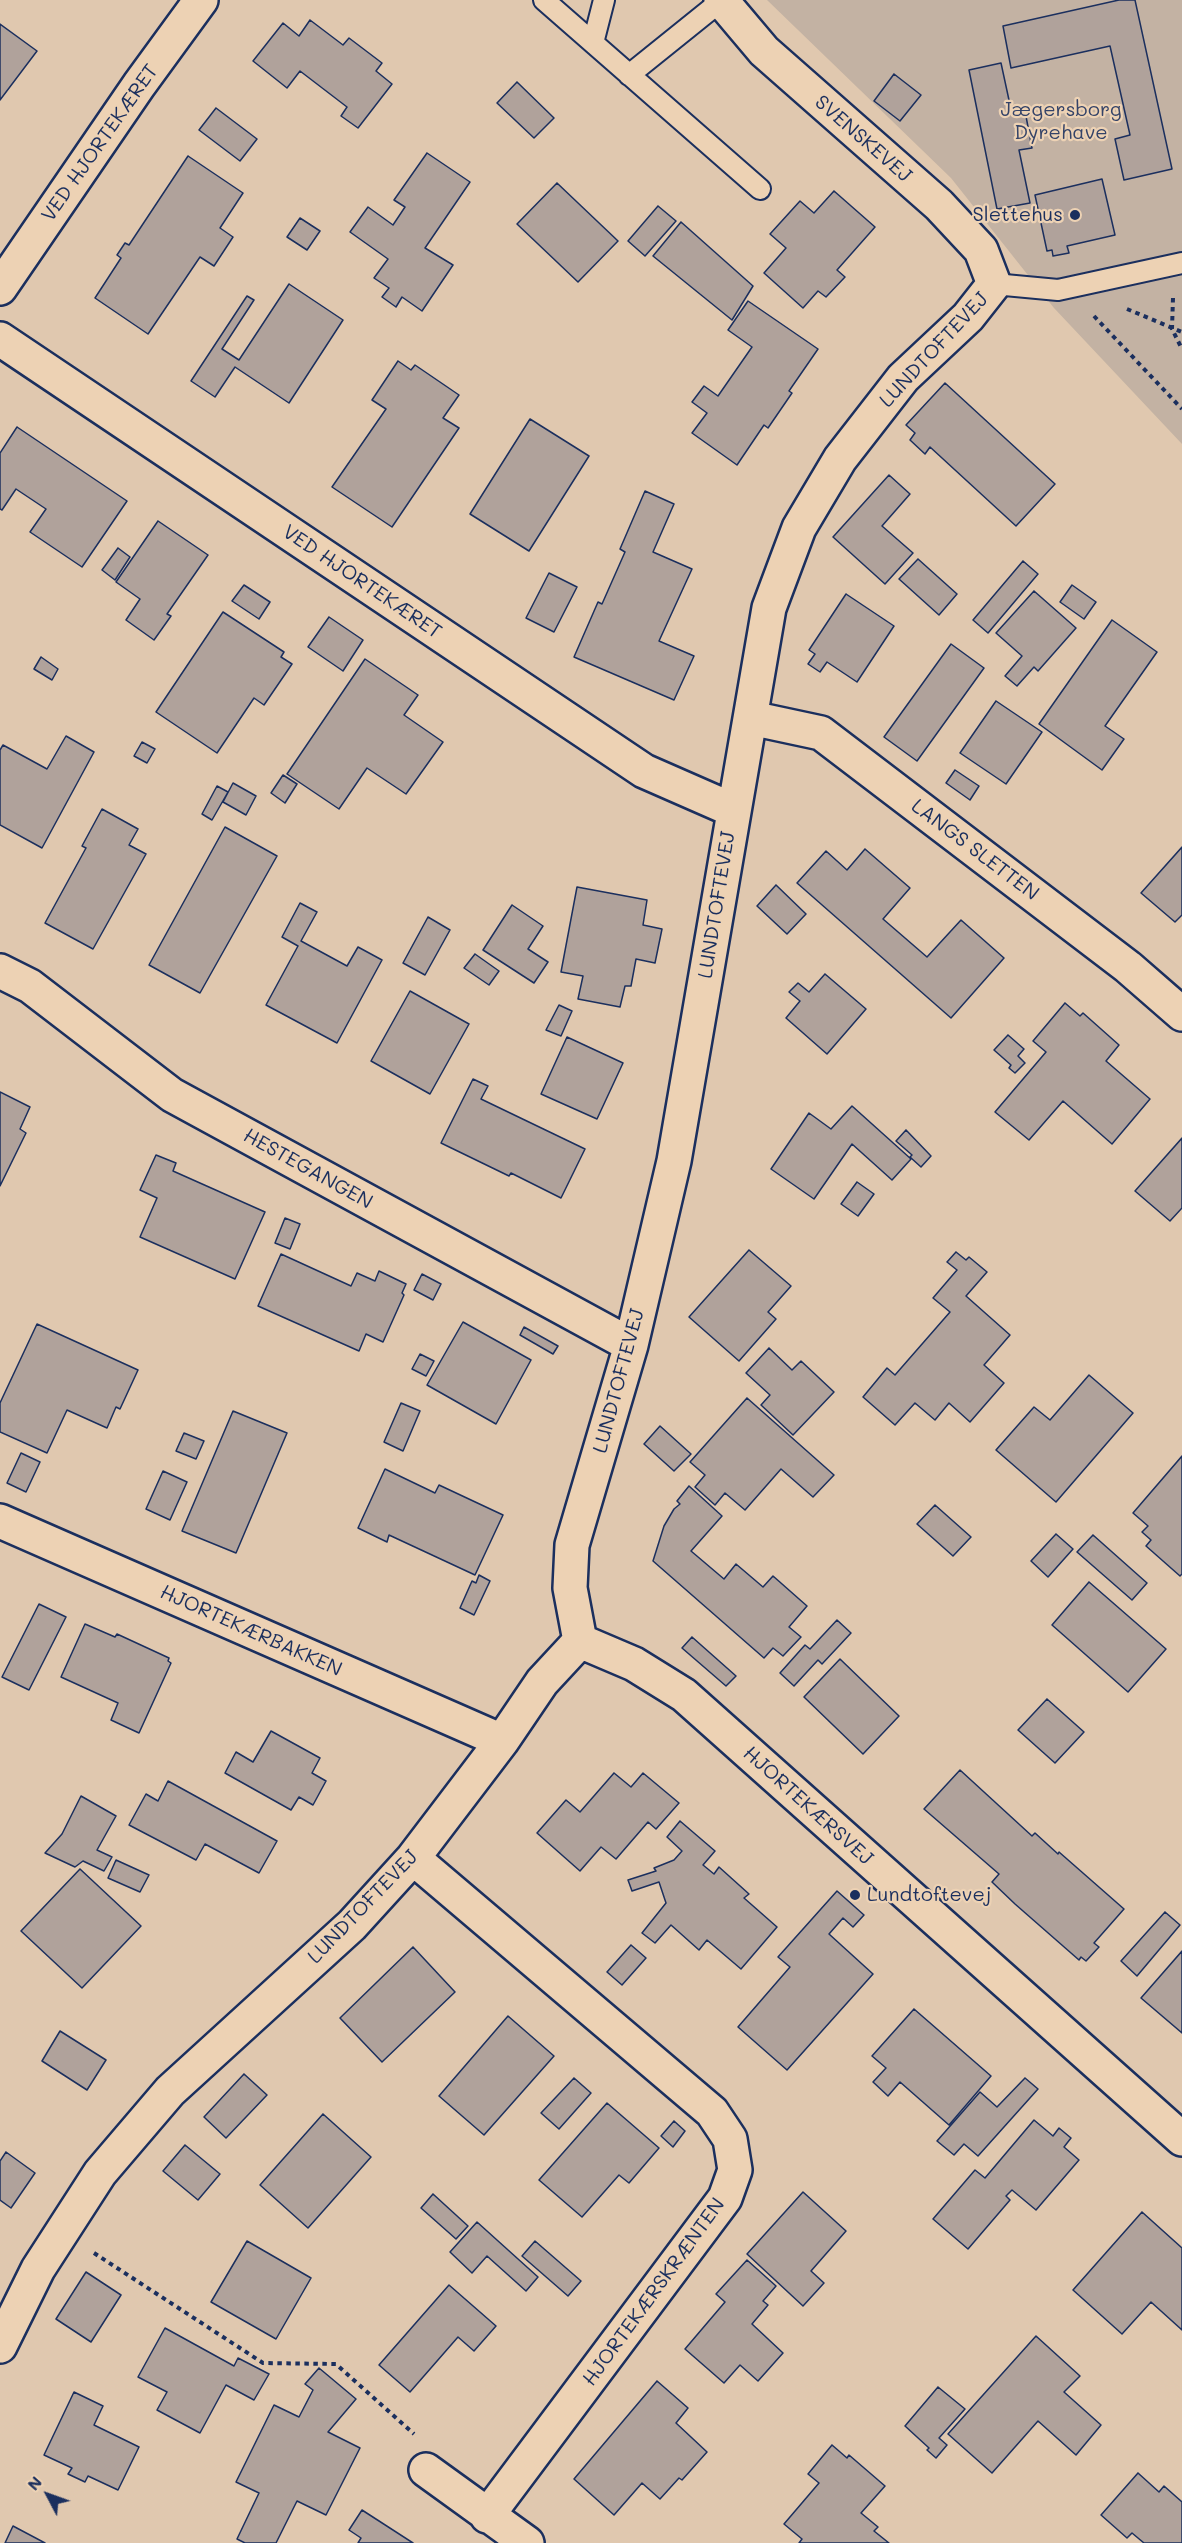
<!DOCTYPE html>
<html>
<head>
<meta charset="utf-8">
<style>
	body { margin:0 }
	#map { position:relative; width:1182px; height:2543px; overflow:hidden; background:#e0c8af; font-family:Mali,sans-serif }
	canvas { display:block }
	.north { position:absolute; left:18px; top:2465px; width:60px; height:60px; -webkit-text-stroke:4px #edd2b4; paint-order:stroke; rotate:311deg; font-size:16px; font-weight:700; line-height:24px; text-align:center; color:#1b2f5e }
	.north::after { content:''; display:block; margin:auto; width:21px; height:27px; background:#1b2f5e; clip-path:polygon(50% 0,100% 100%,50% 72%,0 100%) }
</style>
</head>
<body>
<div id="map">
<canvas width="1182" height="2543"></canvas>
<div class="north">N</div>
</div>
<script>
const ctx = document.querySelector('canvas').getContext('2d');
ctx.lineJoin = 'round';
function fillPath(path, color) {
  ctx.fillStyle = color;
  ctx.fill(path, 'evenodd');
}
function toPath(rows) {
  const path = new Path2D();
  for (const r of rows) {
    path.moveTo(r[0], r[1]);
    for (let i = 2; i < r.length; i += 2) path.lineTo(r[i], r[i + 1]);
  }
  return path;
}
function stroke(path, color, width, dash) {
  ctx.strokeStyle = color;
  ctx.lineWidth = width;
  ctx.lineCap = dash ? 'butt' : 'round';
  ctx.setLineDash(dash || []);
  ctx.stroke(path);
}
function label(font, color, halo, rows, align = 'center') {
  ctx.font = font + ' Mali,sans-serif';
  ctx.lineWidth = 4.5;
  ctx.setLineDash([]);
  ctx.textBaseline = 'middle';
  ctx.strokeStyle = halo;
  ctx.fillStyle = color;
  for (const [text, x, y, turn = 0] of rows) {
    ctx.save();
    ctx.translate(x, y);
    ctx.rotate((+turn || 0) * Math.PI / 180);
    ctx.textAlign = isNaN(turn) ? turn : align;
    if (halo) ctx.strokeText(text, 0, 0);
    ctx.fillText(text, 0, 0);
    ctx.restore();
  }
}
fillPath(toPath([
	[767,0,1182,0,1182,444,1054,308,951,178]
]), '#c3b2a3');
const building = toPath([
	[1119,0,1135,0,1172,169,1124,180,1115,139,1130,135,1110,46,1011,68,1003,26,1119,0],
	[310,20,343,45,349,38,382,63,376,71,392,84,358,128,341,116,347,107,300,71,287,88,253,61,283,23,299,36,310,20],
	[0,24,37,51,0,100,0,24],
	[1001,63,1012,114,1025,111,1032,148,1019,150,1030,203,997,209,969,70,1001,63],
	[894,74,921,95,900,121,874,101,894,74],
	[517,82,554,118,534,138,497,103,517,82],
	[216,108,257,139,240,161,199,130,216,108],
	[427,153,470,182,425,248,453,265,422,311,402,297,396,307,382,297,389,288,374,278,388,259,350,232,368,207,393,225,405,207,394,200,427,153],
	[188,156,243,193,220,228,233,237,214,266,200,257,148,334,95,298,121,258,117,255,125,243,129,245,188,156],
	[1102,179,1115,235,1067,246,1069,253,1053,256,1052,250,1047,251,1035,195,1102,179],
	[557,183,618,241,578,282,517,224,557,183],
	[834,191,875,227,837,270,845,277,826,297,818,291,803,308,764,273,786,248,770,234,800,201,814,213,834,191],
	[658,206,676,221,645,256,628,241,658,206],
	[300,218,320,231,307,250,287,237,300,218],
	[681,222,753,286,732,320,653,256,681,222],
	[289,284,343,320,289,403,235,367,215,397,191,381,247,296,254,300,222,349,239,360,289,284],
	[748,301,818,349,789,391,792,393,768,428,764,425,737,465,692,433,707,413,692,402,704,386,718,396,752,347,728,330,748,301],
	[398,361,411,370,415,365,459,395,443,418,459,428,392,527,332,487,386,409,372,400,398,361],
	[945,383,1055,484,1016,526,930,447,925,454,910,440,915,433,906,425,945,383],
	[530,419,589,456,529,551,470,514,530,419],
	[17,427,127,501,82,567,30,532,46,509,16,489,2,510,0,509,0,453,17,427],
	[889,475,910,494,882,526,913,553,885,584,833,537,889,475],
	[645,491,674,504,653,552,692,569,659,641,694,656,674,700,574,657,598,602,602,604,625,552,620,549,645,491],
	[158,521,208,555,167,614,171,616,154,640,126,620,140,599,116,582,158,521],
	[118,548,130,557,115,580,102,570,118,548],
	[918,559,957,594,939,615,899,579,918,559],
	[1023,561,1038,574,988,633,973,620,1023,561],
	[549,573,577,587,554,632,526,618,549,573],
	[244,585,270,602,259,619,232,601,244,585],
	[1072,585,1096,602,1084,619,1060,602,1072,585],
	[1034,591,1076,628,1038,671,1034,667,1017,686,1005,676,1022,656,996,633,1034,591],
	[846,594,894,626,857,682,827,662,820,672,808,664,815,654,809,650,846,594],
	[223,612,284,652,281,657,292,664,264,705,254,698,217,753,156,712,223,612],
	[329,617,363,640,343,671,308,647,329,617],
	[1112,620,1157,652,1105,726,1124,739,1102,770,1039,724,1112,620],
	[951,644,984,668,917,761,884,737,951,644],
	[41,657,58,669,52,680,34,669,41,657],
	[365,659,418,695,404,715,443,742,406,794,367,768,339,809,287,774,365,659],
	[996,701,1042,732,1006,784,960,753,996,701],
	[66,736,94,752,42,848,0,825,0,750,3,745,47,769,66,736],
	[142,742,155,749,147,763,134,756,142,742],
	[955,770,979,786,970,800,946,783,955,770],
	[283,775,297,784,285,803,271,793,283,775],
	[233,783,256,796,246,815,223,802,233,783],
	[217,786,228,792,212,820,202,814,217,786],
	[102,809,138,829,129,845,146,854,93,949,45,923,86,848,82,846,102,809],
	[225,827,277,856,200,993,149,965,225,827],
	[1182,847,1182,915,1175,922,1141,893,1182,847],
	[865,849,910,888,883,919,927,957,961,920,1004,958,951,1018,797,883,826,851,847,870,865,849],
	[776,885,806,914,787,934,757,906,776,885],
	[577,887,647,900,643,925,662,929,655,963,636,959,631,986,625,986,620,1007,578,999,583,976,561,972,577,887],
	[300,903,317,912,301,941,347,966,358,947,382,960,337,1043,266,1005,298,946,282,937,300,903],
	[512,905,543,926,528,949,548,962,534,983,483,950,512,905],
	[428,917,450,930,425,975,403,963,428,917],
	[475,954,499,971,489,985,464,968,475,954],
	[825,974,866,1009,827,1054,786,1018,800,1001,789,992,798,983,809,992,825,974],
	[410,991,469,1024,430,1094,371,1061,410,991],
	[1065,1003,1080,1016,1083,1013,1119,1045,1106,1061,1150,1099,1112,1144,1063,1101,1029,1140,995,1112,1046,1052,1033,1041,1065,1003],
	[559,1005,572,1011,561,1036,546,1030,559,1005],
	[1008,1035,1024,1049,1018,1056,1025,1063,1015,1073,1009,1068,1011,1065,994,1050,1008,1035],
	[567,1037,623,1063,597,1119,541,1094,567,1037],
	[473,1079,488,1086,481,1099,585,1149,561,1198,511,1173,509,1176,441,1143,473,1079],
	[0,1092,30,1107,20,1129,26,1133,0,1186,0,1092],
	[852,1106,911,1159,892,1180,852,1144,814,1199,771,1169,809,1113,831,1129,852,1106],
	[906,1130,931,1156,921,1167,910,1157,912,1155,896,1141,906,1130],
	[1182,1138,1182,1208,1170,1221,1135,1191,1182,1138],
	[156,1155,176,1163,173,1171,265,1212,235,1279,140,1237,157,1198,140,1190,156,1155],
	[857,1182,874,1194,858,1216,841,1204,857,1182],
	[285,1218,300,1224,290,1249,275,1243,285,1218],
	[749,1250,791,1286,768,1312,776,1319,739,1361,689,1317,749,1250],
	[956,1252,966,1260,969,1257,987,1272,966,1296,1010,1335,984,1365,1004,1383,970,1422,949,1403,935,1420,915,1403,895,1425,863,1397,887,1368,895,1375,950,1312,933,1298,957,1270,947,1262,956,1252],
	[281,1254,351,1286,357,1273,375,1281,379,1271,406,1284,402,1293,404,1295,383,1342,366,1334,359,1351,258,1306,281,1254],
	[422,1274,441,1284,433,1300,414,1290,422,1274],
	[463,1322,531,1360,496,1424,427,1385,463,1322],
	[37,1324,138,1370,120,1409,116,1407,107,1428,67,1410,47,1453,0,1432,0,1403,37,1324],
	[524,1327,558,1346,553,1354,520,1335,524,1327],
	[769,1348,792,1370,801,1361,834,1392,793,1435,761,1405,770,1395,746,1373,769,1348],
	[420,1354,434,1361,426,1376,412,1369,420,1354],
	[1089,1375,1133,1413,1056,1502,996,1450,1034,1407,1050,1420,1089,1375],
	[747,1398,834,1475,813,1497,781,1469,745,1510,725,1493,715,1505,695,1487,705,1475,690,1462,747,1398],
	[401,1403,420,1411,403,1451,384,1442,401,1403],
	[233,1411,287,1433,236,1553,182,1531,233,1411],
	[660,1426,691,1454,674,1471,644,1444,660,1426],
	[184,1433,204,1441,196,1459,176,1451,184,1433],
	[21,1453,40,1462,26,1492,7,1483,21,1453],
	[1182,1456,1182,1574,1180,1576,1146,1546,1151,1540,1142,1532,1148,1526,1133,1513,1182,1456],
	[385,1469,435,1493,439,1485,503,1515,475,1575,389,1535,387,1542,358,1528,385,1469],
	[163,1471,187,1482,170,1520,146,1509,163,1471],
	[689,1486,722,1516,691,1551,724,1579,736,1564,763,1587,773,1576,807,1606,789,1627,801,1637,783,1656,773,1648,764,1658,653,1561,664,1526,674,1509,680,1504,677,1501,689,1486],
	[935,1505,971,1537,953,1556,917,1524,935,1505],
	[1056,1534,1073,1549,1048,1577,1031,1561,1056,1534],
	[1093,1535,1147,1583,1132,1600,1077,1552,1093,1535],
	[479,1575,490,1581,474,1615,460,1608,472,1581,476,1583,479,1575],
	[1089,1582,1166,1649,1128,1692,1052,1625,1089,1582],
	[39,1604,66,1617,29,1690,2,1677,39,1604],
	[837,1620,851,1633,822,1664,818,1660,794,1686,780,1673,805,1645,810,1649,837,1620],
	[85,1624,115,1637,117,1634,169,1658,168,1661,171,1663,139,1733,111,1720,118,1703,61,1677,85,1624],
	[692,1637,736,1676,726,1686,682,1648,692,1637],
	[840,1659,899,1716,863,1754,804,1697,840,1659],
	[1047,1699,1084,1732,1055,1763,1018,1730,1047,1699],
	[271,1731,320,1758,312,1773,326,1781,313,1805,299,1797,291,1810,225,1773,236,1752,253,1762,271,1731],
	[960,1770,1032,1836,1035,1833,1058,1854,1059,1852,1124,1909,1094,1943,1099,1947,1086,1961,1081,1957,1079,1960,1015,1904,992,1882,999,1874,924,1809,960,1770],
	[614,1773,631,1787,643,1773,679,1803,656,1829,648,1822,616,1859,601,1847,580,1871,537,1833,566,1800,580,1812,614,1773],
	[168,1781,277,1841,259,1873,205,1844,196,1860,129,1825,146,1794,158,1801,168,1781],
	[81,1796,116,1816,97,1850,112,1857,104,1871,83,1861,75,1867,45,1853,62,1834,81,1796],
	[680,1821,715,1851,703,1865,714,1874,719,1867,749,1894,744,1898,777,1927,741,1969,707,1940,699,1950,671,1925,655,1943,642,1933,666,1903,659,1882,632,1891,628,1880,656,1871,654,1868,674,1860,682,1851,667,1837,680,1821],
	[116,1860,149,1875,140,1892,108,1878,116,1860],
	[80,1869,141,1926,82,1988,21,1931,80,1869],
	[837,1891,864,1915,853,1927,843,1918,829,1934,873,1974,787,2070,738,2027,790,1967,778,1957,837,1891],
	[1165,1912,1180,1925,1137,1976,1121,1961,1165,1912],
	[631,1945,646,1958,622,1985,607,1972,631,1945],
	[413,1947,455,1992,382,2062,340,2018,413,1947],
	[1182,1951,1182,2033,1141,1998,1182,1951],
	[914,2009,991,2076,949,2125,900,2082,888,2096,873,2082,886,2068,872,2056,914,2009],
	[508,2016,554,2056,484,2135,439,2096,508,2016],
	[60,2031,106,2060,87,2090,42,2061,60,2031],
	[244,2074,267,2095,226,2138,204,2117,244,2074],
	[574,2078,591,2093,559,2129,541,2113,574,2078],
	[1025,2078,1038,2089,978,2156,964,2144,954,2155,937,2141,980,2092,997,2107,1025,2078],
	[607,2103,659,2148,629,2183,619,2175,582,2217,539,2180,607,2103],
	[323,2114,371,2157,308,2228,260,2185,323,2114],
	[1034,2120,1053,2136,1059,2128,1071,2138,1064,2147,1079,2160,1036,2210,1012,2190,1006,2196,1010,2200,968,2249,933,2219,975,2170,985,2178,1034,2120],
	[674,2121,685,2131,673,2147,661,2136,674,2121],
	[185,2145,220,2174,198,2200,163,2171,185,2145],
	[6,2152,35,2173,11,2208,0,2200,0,2161,6,2152],
	[803,2192,846,2231,811,2271,824,2283,803,2306,747,2254,803,2192],
	[433,2194,468,2226,456,2239,421,2208,433,2194],
	[1142,2212,1182,2248,1182,2330,1151,2302,1122,2334,1073,2290,1142,2212],
	[477,2222,538,2277,526,2291,487,2256,472,2273,450,2252,477,2222],
	[247,2241,311,2278,276,2339,211,2302,247,2241],
	[535,2241,581,2281,568,2296,522,2256,535,2241],
	[747,2260,776,2286,763,2301,768,2305,752,2324,783,2353,758,2381,740,2365,724,2383,685,2349,725,2302,716,2294,747,2260],
	[86,2272,121,2295,91,2342,56,2319,86,2272],
	[449,2285,496,2326,474,2351,458,2337,410,2392,379,2365,449,2285],
	[165,2328,234,2366,238,2358,269,2374,254,2400,226,2385,200,2433,157,2410,167,2392,138,2377,165,2328],
	[1036,2336,1080,2376,1064,2392,1101,2425,1076,2455,1038,2421,992,2473,948,2434,1036,2336],
	[319,2368,356,2399,328,2432,360,2448,326,2515,297,2501,276,2543,245,2543,237,2539,259,2493,236,2482,274,2405,299,2417,313,2390,305,2384,319,2368],
	[657,2381,688,2408,676,2423,707,2452,682,2480,679,2478,660,2499,642,2483,614,2515,574,2479,657,2381],
	[938,2387,965,2409,939,2438,947,2445,936,2458,927,2450,929,2448,905,2426,938,2387],
	[74,2392,103,2406,94,2425,139,2447,118,2490,88,2476,85,2482,68,2474,72,2468,44,2455,74,2392],
	[832,2445,847,2458,849,2455,885,2486,861,2513,878,2527,874,2531,889,2543,799,2543,802,2539,784,2524,819,2483,808,2474,832,2445],
	[1138,2473,1159,2492,1164,2486,1182,2502,1182,2543,1144,2543,1132,2533,1127,2538,1101,2515,1138,2473],
	[362,2510,413,2543,358,2543,361,2538,349,2530,362,2510],
	[13,2526,45,2543,5,2543,13,2526]
]);
fillPath(building, '#b0a29b');
stroke(building, '#1b2f5e', 1.5);
const lane = toPath([
	[544,0,760,189],
	[593,43,604,0],
	[629,75,721,1],
	[994,284,1058,290,1182,263]
]);
const street = toPath([
	[0,288,139,85,201,0],
	[0,339,644,771,733,810],
	[751,718,821,733,1128,967,1182,1014],
	[0,971,30,986,172,1095,631,1345],
	[0,1521,502,1741],
	[580,1641,570,1588,572,1545,631,1345,674,1161,769,608,799,528,840,459,903,378,968,317,994,284,981,250,939,205,764,51,721,0],
	[580,1641,634,1664,684,1695,1182,2139],
	[413,1858,712,2112,730,2139,735,2170,725,2198,487,2516],
	[0,2346,38,2269,100,2173,170,2091,352,1925,413,1858,502,1741,542,1682,580,1641],
	[426,2470,527,2543]
]);
stroke(lane, '#1b2f5e', 24);
stroke(street, '#1b2f5e', 38);
stroke(toPath([
	[1173,298,1172,329,1182,349],
	[1127,309,1182,332],
	[1094,316,1182,409],
	[94,2253,263,2363,336,2364,414,2434]
]), '#1b2f5e', 4, [4.5, 4.5]);
stroke(lane, '#edd2b4', 20);
stroke(street, '#edd2b4', 33);
for (const [x, y, r, color] of [
	[1075,215,6,"#1b2f5e"],
	[855,1895,6,"#1b2f5e"]
]) {
  const dot = new Path2D();
  dot.arc(x, y, r, 0, 2 * Math.PI);
  ctx.fillStyle = color;
  ctx.fill(dot);
  stroke(dot, '#edd2b4', 2);
}
label('20px', '#344368', '#edd2b4', [
	["Jægersborg",1061,110],
	["Dyrehave",1061,133]
]);
label('20px', '#1b2f5e', '#edd2b4', [
	["SVENSKEVEJ",863,139,41],
	["VED HJORTEKÆRET",100,143,-55],
	["LUNDTOFTEVEJ",934,350,-47],
	["VED HJORTEKÆRET",362,582,34],
	["LANGS SLETTEN",975,850,37],
	["LUNDTOFTEVEJ",717,905,-81],
	["HESTEGANGEN",308,1169,29],
	["LUNDTOFTEVEJ",619,1381,-75],
	["HJORTEKÆRBAKKEN",251,1631,24],
	["HJORTEKÆRSVEJ",808,1806,42],
	["LUNDTOFTEVEJ",363,1907,-46],
	["HJORTEKÆRSKRÆNTEN",654,2292,-54]
]);
label('20px', '#1b2f5e', '#edd2b4', [
	["Slettehus",1063,215],
	["Lundtoftevej",867,1895,"left"]
], 'right');
</script>
</body>
</html>
